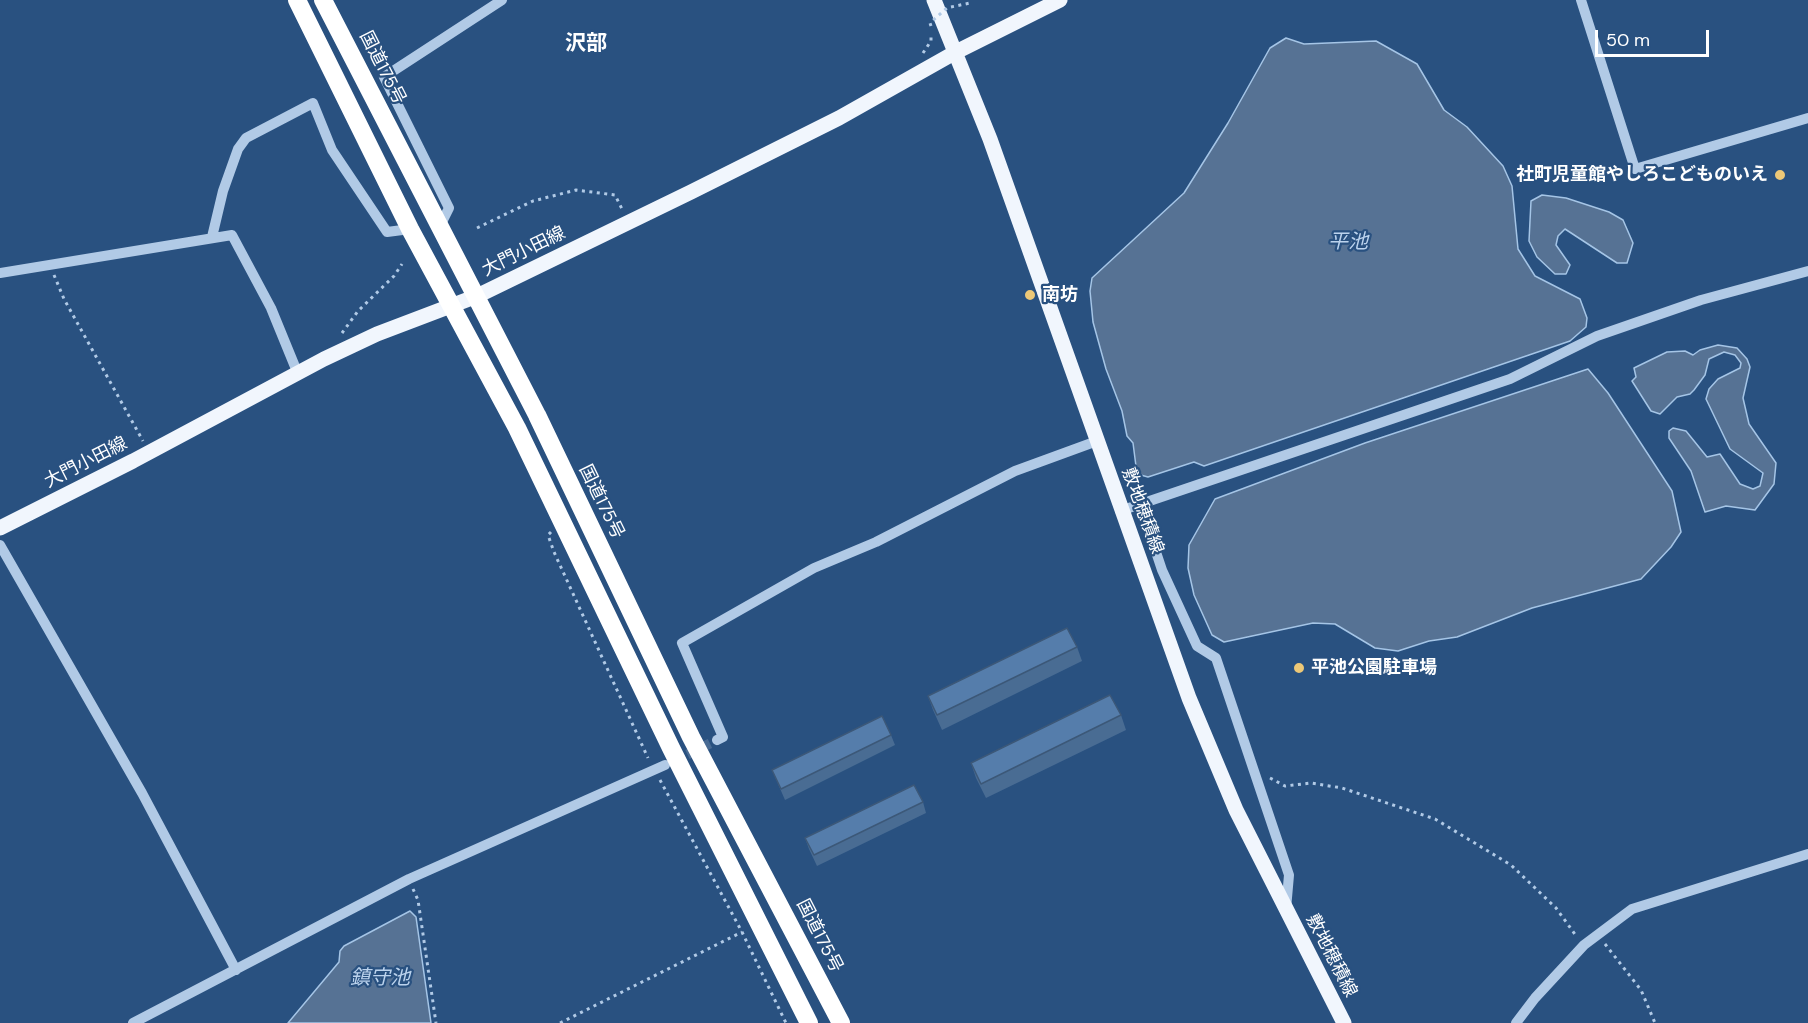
<!DOCTYPE html>
<html>
<head>
<meta charset="utf-8">
<style>
	body { margin:0 }
	#map { position:relative; width:1808px; height:1023px; overflow:hidden; background:#295180; font-family:"DM Sans",sans-serif }
	canvas { display:block }
	.scale { position:absolute; left:1595px; top:30px; width:114px; height:27px; box-sizing:border-box; border:3px solid #fff; border-top:0; padding-left:8px; font-size:18px; line-height:21px; white-space:nowrap; color:#fff; -webkit-text-stroke:4px #295180; paint-order:stroke }
</style>
</head>
<body>
<div id="map">
<canvas width="1808" height="1023"></canvas>
<div class="scale">50 m</div>
</div>
<script>
const ctx = document.querySelector('canvas').getContext('2d');
ctx.lineJoin = 'round';
function fillPath(path, color) {
  ctx.fillStyle = color;
  ctx.fill(path, 'evenodd');
}
function toPath(rows) {
  const path = new Path2D();
  for (const r of rows) {
    path.moveTo(r[0], r[1]);
    for (let i = 2; i < r.length; i += 2) path.lineTo(r[i], r[i + 1]);
  }
  return path;
}
function stroke(path, color, width, dash) {
  ctx.strokeStyle = color;
  ctx.lineWidth = width;
  ctx.lineCap = dash ? 'butt' : 'round';
  ctx.setLineDash(dash || []);
  ctx.stroke(path);
}
function label(font, color, halo, rows, align = 'center') {
  ctx.font = font + ' "DM Sans","Noto Sans JP",sans-serif';
  ctx.lineWidth = 4.5;
  ctx.setLineDash([]);
  ctx.textBaseline = 'middle';
  ctx.strokeStyle = halo;
  ctx.fillStyle = color;
  for (const [text, x, y, turn = 0] of rows) {
    ctx.save();
    ctx.translate(x, y);
    ctx.rotate((+turn || 0) * Math.PI / 180);
    ctx.textAlign = isNaN(turn) ? turn : align;
    if (halo) ctx.strokeText(text, 0, 0);
    ctx.fillText(text, 0, 0);
    ctx.restore();
  }
}
const water = toPath([
	[1286,38,1304,44,1376,41,1417,64,1444,110,1467,127,1503,166,1512,186,1518,249,1535,276,1580,299,1587,318,1586,327,1570,341,1204,466,1194,462,1148,477,1137,474,1133,443,1127,436,1122,411,1106,369,1093,322,1090,291,1092,278,1184,193,1228,123,1270,48,1286,38],
	[1542,195,1566,198,1609,212,1623,220,1633,243,1627,263,1617,263,1565,229,1558,236,1556,245,1570,265,1566,274,1555,274,1537,257,1529,241,1531,201,1542,195],
	[1718,345,1737,348,1747,359,1750,367,1743,398,1749,424,1776,463,1774,484,1755,510,1726,506,1705,512,1691,471,1669,438,1669,431,1673,428,1686,431,1707,457,1720,454,1740,484,1753,489,1760,486,1763,473,1730,449,1706,399,1709,389,1718,379,1740,368,1741,363,1735,355,1724,352,1709,359,1705,375,1694,390,1690,394,1677,397,1660,414,1651,411,1632,381,1636,377,1634,368,1667,352,1685,351,1693,355,1700,350,1718,345],
	[1588,369,1608,393,1672,491,1681,532,1671,547,1641,579,1532,608,1457,637,1429,641,1398,651,1375,648,1335,624,1313,623,1224,642,1212,635,1194,595,1188,568,1189,545,1215,499,1365,443,1588,369],
	[410,911,416,917,431,1023,288,1023,339,962,340,951,344,946,410,911]
]);
fillPath(water, '#567294');
stroke(water, '#a5c5e6', 1.5);
stroke(toPath([
	[674,761,717,740]
]), '#496b93', 10, [10, 5]);
stroke(toPath([
	[951,7,970,3],
	[923,53,931,41,931,35],
	[477,228,533,201,576,190,615,195,623,211],
	[54,275,64,299,143,441],
	[342,333,358,311,394,276,402,264],
	[551,532,548,535,554,552,648,758],
	[1270,778,1285,786,1311,783,1342,788,1435,819,1511,865,1556,908,1577,937],
	[660,780,742,932,786,1023],
	[413,889,418,900,436,1023],
	[1605,944,1641,990,1655,1023],
	[560,1023,742,932]
]), '#b1cae6', 3, [3, 4.5]);
stroke(toPath([
	[1581,0,1635,169,1808,118],
	[439,228,449,208,384,77,502,0],
	[212,237,223,191,238,149,246,138,313,103,332,150,387,232,410,229],
	[0,273,232,235,271,308,298,374],
	[1140,504,1162,570,1197,646,1216,658,1289,875,1286,909],
	[1120,511,1510,379,1597,336,1701,300,1808,271],
	[0,545,142,793,236,970],
	[717,740,723,737,682,643,814,568,876,542,1015,471,1097,441],
	[133,1023,409,879,665,765],
	[1516,1023,1535,998,1584,945,1632,909,1808,854]
]), '#b1cae6', 10);
stroke(toPath([
	[934,0,990,139,1189,698,1236,810,1344,1023],
	[0,528,133,461,324,359,377,334,477,296,691,192,839,118,956,52,1060,0]
]), '#f1f6fd', 15);
stroke(toPath([
	[297,0,410,229,517,428,671,748,809,1023],
	[323,0,537,415,691,737,841,1023]
]), '#fff', 18);
stroke(toPath([
	[931,26,930,23,948,7]
]), '#b1cae6', 3, [3, 4.5]);
fillPath(toPath([
	[1077,647,1082,661,942,730,933,710,928,696],
	[1121,715,1126,730,986,798,976,778,971,763],
	[891,735,895,745,785,800,772,770],
	[923,802,926,813,817,866,809,849,805,838]
]), '#496c93');
const building = toPath([
	[1067,628,1077,647,937,715,928,696,1067,628],
	[1110,695,1121,715,981,784,971,763,1110,695],
	[882,716,891,735,781,789,772,770,882,716],
	[914,785,923,802,814,855,805,838,914,785]
]);
fillPath(building, '#557dab');
stroke(building, '#3c5878', 1.5);
for (const [x, y, r, color] of [
	[1780,175,6,"#edc877"],
	[1030,295,6,"#edc877"],
	[1299,668,6,"#edc877"]
]) {
  const dot = new Path2D();
  dot.arc(x, y, r, 0, 2 * Math.PI);
  ctx.fillStyle = color;
  ctx.fill(dot);
  stroke(dot, '#295180', 2);
}
label('18px', '#fff', '#295180', [
	["国道175号",382,68,63],
	["大門小田線",524,252,-26],
	["大門小田線",86,463,-27],
	["国道175号",601,502,64],
	["敷地穂積線",1142,511,70],
	["国道175号",819,936,63],
	["敷地穂積線",1331,956,63]
]);
label('bold 18px', '#fff', '#295180', [
	["社町児童館やしろこどものいえ",1768,175,"right"],
	["南坊",1042,295],
	["平池公園駐車場",1311,668]
], 'left');
label('italic 20px', '#bcd3ed', '#295180', [
	["平池",1348,243],
	["鎮守池",380,979]
]);
label('bold 21px', '#fff', '#295180', [
	["沢部",586,44]
]);
</script>
</body>
</html>
